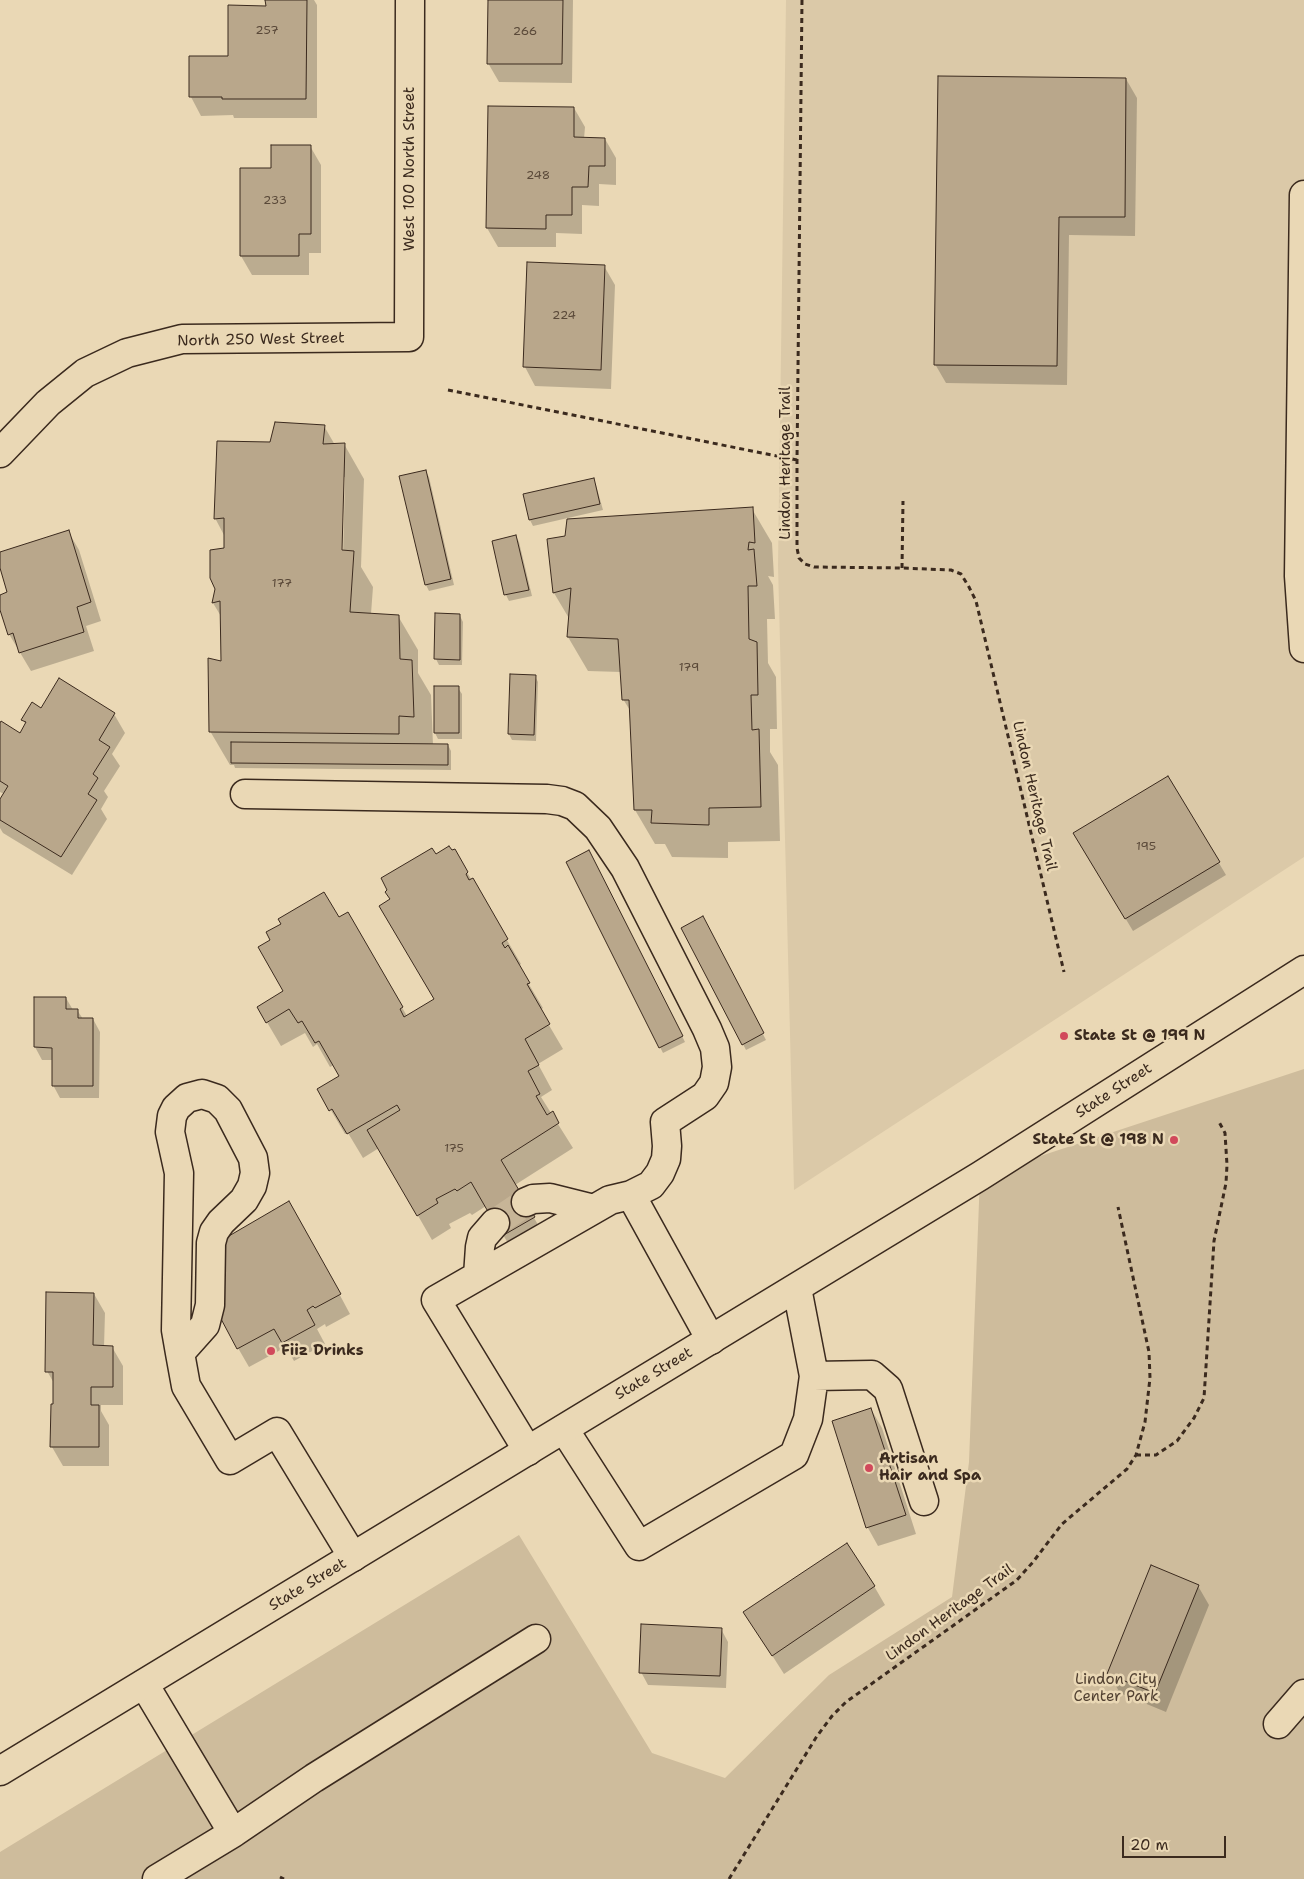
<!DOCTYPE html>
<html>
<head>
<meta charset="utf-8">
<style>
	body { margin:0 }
	#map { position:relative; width:1304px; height:1879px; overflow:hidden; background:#ead8b5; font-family:"Shantell Sans",sans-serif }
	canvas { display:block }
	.scale { position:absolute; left:1122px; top:1836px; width:104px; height:22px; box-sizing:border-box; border:2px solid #3b2a1e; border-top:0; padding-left:6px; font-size:15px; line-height:18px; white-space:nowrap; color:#3b2a1e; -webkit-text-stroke:4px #ead8b5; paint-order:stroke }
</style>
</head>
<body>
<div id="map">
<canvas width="1304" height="1879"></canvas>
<div class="scale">20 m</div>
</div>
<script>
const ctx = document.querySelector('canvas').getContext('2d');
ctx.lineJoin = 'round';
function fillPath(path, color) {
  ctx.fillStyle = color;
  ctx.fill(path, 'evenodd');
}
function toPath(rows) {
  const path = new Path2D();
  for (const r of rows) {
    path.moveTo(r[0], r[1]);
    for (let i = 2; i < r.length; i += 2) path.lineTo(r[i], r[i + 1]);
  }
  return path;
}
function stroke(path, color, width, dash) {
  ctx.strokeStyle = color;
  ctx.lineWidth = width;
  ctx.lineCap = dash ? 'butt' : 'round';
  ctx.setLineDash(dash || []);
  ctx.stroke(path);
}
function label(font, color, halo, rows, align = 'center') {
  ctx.font = font + ' "Shantell Sans",sans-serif';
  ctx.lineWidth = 5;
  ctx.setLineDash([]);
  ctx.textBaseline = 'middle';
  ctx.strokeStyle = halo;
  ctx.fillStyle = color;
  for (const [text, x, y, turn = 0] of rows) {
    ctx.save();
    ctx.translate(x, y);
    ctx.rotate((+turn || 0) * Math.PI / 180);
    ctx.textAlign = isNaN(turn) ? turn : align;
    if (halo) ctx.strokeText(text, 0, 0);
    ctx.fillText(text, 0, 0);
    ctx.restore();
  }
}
fillPath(toPath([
	[786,0,1304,0,1304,857,794,1190,778,565]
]), '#dbc9a8');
fillPath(toPath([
	[1304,1069,1304,1879,0,1879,0,1852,519,1535,652,1753,725,1778,829,1675,952,1597,969,1462,980,1176]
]), '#cebc9c');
fillPath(toPath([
	[267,0,314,0,317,5,317,118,234,118,233,115,201,116,191,97,229,57,267,7],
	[489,0,573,0,572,83,499,82,488,63],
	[1126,79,1137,98,1135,236,1069,235,1067,385,946,383,935,364],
	[574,108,585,127,584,139,605,139,616,158,616,185,599,184,599,206,582,205,582,234,556,233,556,247,498,247,487,228],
	[310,146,321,165,321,253,309,253,309,275,252,275,241,256,241,169,273,169],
	[604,266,615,285,611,389,535,386,525,367],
	[324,426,335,445,344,444,364,479,361,567,373,587,371,614,398,616,418,650,418,673,431,695,433,745,448,745,451,751,451,770,235,768,234,765,230,765,210,731,223,663,222,618,213,603,225,549,225,537,215,518,271,443],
	[342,477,345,477,343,557,340,557],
	[426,472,429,477,454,585,429,591,426,585],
	[593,479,596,485,603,510,533,526,530,520],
	[752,509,772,543,774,577,768,576,773,585,775,619,767,619,768,663,776,677,777,729,770,729,770,752,778,765,780,841,728,842,728,858,672,857,665,844,655,844,635,810,631,712,623,699,621,672,588,671,568,637,570,620,554,593],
	[68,531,79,550,101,621,86,626,94,651,31,671,9,634,0,606,0,596,9,593,0,564,0,553],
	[516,536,519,542,532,596,509,601,506,595,493,542],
	[460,616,463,622,462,665,439,665,436,659],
	[535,676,538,682,536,741,512,740,509,734],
	[60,680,114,714,125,733,112,754,120,766,104,791,108,797,101,809,107,819,72,875,3,833,0,828,0,801,4,794,0,792,0,725,20,735,26,725,23,720,42,710],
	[435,687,458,688,462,694,462,739,438,739,435,733],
	[1168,777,1226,875,1133,931,1082,846],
	[454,850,521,964,518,966,543,1008,540,1010,563,1049,538,1064,552,1090,541,1097,573,1148,515,1185,548,1242,518,1260,486,1206,472,1215,470,1213,449,1224,451,1228,432,1240,379,1148,363,1158,348,1133,345,1134,319,1090,341,1077,334,1065,330,1067,317,1044,313,1047,305,1033,281,1046,258,1007,285,992,338,919,347,914,407,1016,435,1000,391,900,435,856],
	[592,857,685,1042,663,1053,660,1047],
	[706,924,766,1040,746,1050,743,1044],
	[35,998,66,998,73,1010,77,1010,83,1019,93,1019,100,1032,99,1098,60,1098,53,1085,53,1060,42,1060,35,1047],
	[300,1221,350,1314,326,1327,325,1324,317,1329,325,1344,294,1361,286,1347,249,1367,238,1348],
	[94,1294,105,1313,104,1347,112,1347,123,1366,123,1405,101,1405,101,1411,109,1425,109,1466,63,1466,52,1447,55,1385,47,1371],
	[871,1409,882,1428,916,1534,878,1546,868,1528],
	[874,1586,885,1605,784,1674,745,1613],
	[1198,1586,1209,1605,1166,1712,1120,1693,1109,1674],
	[721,1629,728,1642,726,1688,648,1685,641,1672]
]), '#0003');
const building = toPath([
	[265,0,307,0,306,99,222,99,222,97,189,97,189,56,228,56,228,5,266,6,265,0],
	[488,0,563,0,562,64,487,64,488,0],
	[938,76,1126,78,1125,217,1059,217,1057,366,934,365,938,76],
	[488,106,574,107,574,137,605,138,605,166,589,166,588,187,572,187,572,215,546,215,546,229,486,228,488,106],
	[271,145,311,145,311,234,299,234,299,256,240,256,240,168,271,168,271,145],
	[527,262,605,265,601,370,523,367,527,262],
	[275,422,325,425,323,444,345,443,342,550,354,551,350,612,399,615,400,659,412,660,414,717,399,716,399,734,209,732,208,658,221,661,220,601,212,603,215,589,210,578,210,550,224,548,224,518,214,519,217,441,270,442,275,422],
	[426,470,451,579,425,585,399,476,426,470],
	[594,478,600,504,529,520,523,494,594,478],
	[753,507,755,543,749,542,748,550,754,549,757,586,748,586,749,639,757,642,758,695,751,695,752,730,759,729,761,807,709,808,709,825,651,823,652,810,634,810,629,700,622,700,618,639,567,637,571,588,553,593,547,539,565,536,567,519,753,507],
	[69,530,91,602,77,607,84,632,19,653,13,633,8,635,0,610,0,595,7,592,0,568,0,552,69,530],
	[516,535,529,590,504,595,492,541,516,535],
	[435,613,460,614,460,660,434,659,435,613],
	[510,674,536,675,534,735,508,734,510,674],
	[59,678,115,713,99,740,110,747,93,774,98,778,88,794,97,800,61,857,0,820,0,799,8,786,0,781,0,723,1,721,20,733,26,722,21,720,32,702,41,708,59,678],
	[434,686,459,686,459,733,434,733,434,686],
	[231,742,448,744,448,765,231,763,231,742],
	[1168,776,1220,862,1125,919,1073,833,1168,776],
	[449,846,452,850,455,849,468,872,466,874,469,880,473,878,508,939,502,943,505,948,508,945,530,983,527,984,550,1024,525,1039,539,1065,528,1071,540,1094,536,1096,547,1115,553,1111,559,1123,501,1160,535,1217,502,1236,471,1182,457,1191,455,1189,436,1199,438,1203,417,1216,367,1130,400,1110,397,1105,347,1134,332,1109,329,1111,317,1089,339,1076,319,1041,315,1043,302,1021,298,1023,289,1009,266,1023,257,1007,283,991,258,947,270,940,266,932,281,924,278,919,324,892,339,917,348,912,403,1007,400,1009,404,1017,434,999,379,906,390,899,385,892,387,890,381,878,432,848,436,854,449,846],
	[589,850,683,1036,659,1048,566,862,589,850],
	[703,916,764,1033,742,1045,681,928,703,916],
	[34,997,66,997,66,1009,78,1009,78,1018,93,1018,93,1086,52,1086,52,1048,34,1047,34,997],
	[289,1201,341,1294,315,1308,313,1306,307,1310,315,1325,282,1343,274,1329,237,1349,220,1317,222,1240,289,1201],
	[46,1292,94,1293,93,1345,113,1346,113,1387,91,1387,91,1405,99,1405,99,1447,50,1447,51,1404,53,1404,53,1372,45,1372,46,1292],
	[871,1408,906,1515,866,1528,832,1421,871,1408],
	[847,1543,875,1586,772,1656,743,1612,847,1543],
	[1151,1565,1199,1585,1155,1693,1107,1674,1151,1565],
	[641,1624,722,1628,720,1676,639,1673,641,1624]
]);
fillPath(building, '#b9a78b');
stroke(building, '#3b2a1e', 1);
stroke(toPath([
	[495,1223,526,1202]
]), '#c7b597', 28, [28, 14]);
const minor = toPath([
	[1304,195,1299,576,1304,648],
	[0,453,48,403,85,373,127,353,182,339,409,337,410,0],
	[245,794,547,799,562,801,575,806,598,828,625,868,707,1029,715,1048,717,1067,714,1083,705,1096,665,1122,667,1146,666,1159,660,1173,651,1185,631,1195,711,1340],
	[526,1202,533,1199,550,1198,594,1209],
	[478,1276,480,1247,482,1238,495,1223],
	[180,1353,205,1325,210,1305,211,1243,214,1232,221,1222,244,1200,252,1186,255,1173,253,1158,228,1110,217,1099,202,1094,187,1098,176,1108,172,1116,170,1132,179,1173,176,1330,180,1353,186,1386,230,1460,277,1432,353,1557],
	[814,1376,872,1375,888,1389,924,1501],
	[564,1429,639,1546,794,1455,808,1419,814,1376,797,1288],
	[528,1451,436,1300,610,1200,631,1195],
	[144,1684,233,1833,157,1879],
	[1278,1724,1304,1694],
	[233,1833,314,1778,536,1639]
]);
const major = toPath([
	[0,1771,980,1176,1304,970]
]);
stroke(minor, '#3b2a1e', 31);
stroke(major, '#3b2a1e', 31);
stroke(toPath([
	[802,0,797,460,797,548,799,558,805,564,814,567,902,568,951,570,961,574,969,587,976,601,1064,972],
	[448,390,797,460],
	[902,568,903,501],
	[1136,1455,1156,1455,1177,1441,1194,1418,1204,1398,1214,1241,1226,1183,1227,1165,1225,1133,1218,1120],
	[280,1877,284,1879],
	[729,1879,817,1736,832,1716,846,1702,1017,1580,1033,1562,1062,1524,1127,1469,1136,1455,1145,1422,1150,1378,1149,1352,1118,1207]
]), '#3b2a1e', 3, [5, 4]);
stroke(minor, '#ead8b5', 28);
stroke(major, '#ead8b5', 28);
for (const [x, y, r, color] of [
	[1064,1036,5,"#d1495b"],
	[1174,1140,5,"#d1495b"],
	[271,1351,5,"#d1495b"],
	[869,1468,5,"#d1495b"]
]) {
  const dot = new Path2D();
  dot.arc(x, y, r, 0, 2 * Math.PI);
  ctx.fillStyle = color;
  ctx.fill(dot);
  stroke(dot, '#ead8b5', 2);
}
label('12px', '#5a4939', null, [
	["257",267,31],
	["266",525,32],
	["248",538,176],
	["233",275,201],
	["224",564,316],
	["177",282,584],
	["179",689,668],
	["195",1146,847],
	["175",454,1149]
]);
label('15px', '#3b2a1e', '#ead8b5', [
	["West 100 North Street",410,169,-90],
	["North 250 West Street",261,340,-1],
	["Lindon Heritage Trail",786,463,-90],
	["Lindon Heritage Trail",1034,796,77],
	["State Street",1114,1091,-33],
	["State Street",654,1374,-31],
	["State Street",308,1585,-31],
	["Lindon Heritage Trail",950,1613,-36]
]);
label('bold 15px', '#3b2a1e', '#ead8b5', [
	["State St @ 199 N",1074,1036],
	["State St @ 198 N",1164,1140,"right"],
	["Fiiz Drinks",281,1351],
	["Artisan",879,1459],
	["Hair and Spa",879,1476]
], 'left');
label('15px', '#514031', '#ead8b5', [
	["Lindon City",1116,1680],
	["Center Park",1116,1697]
]);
</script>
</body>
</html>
